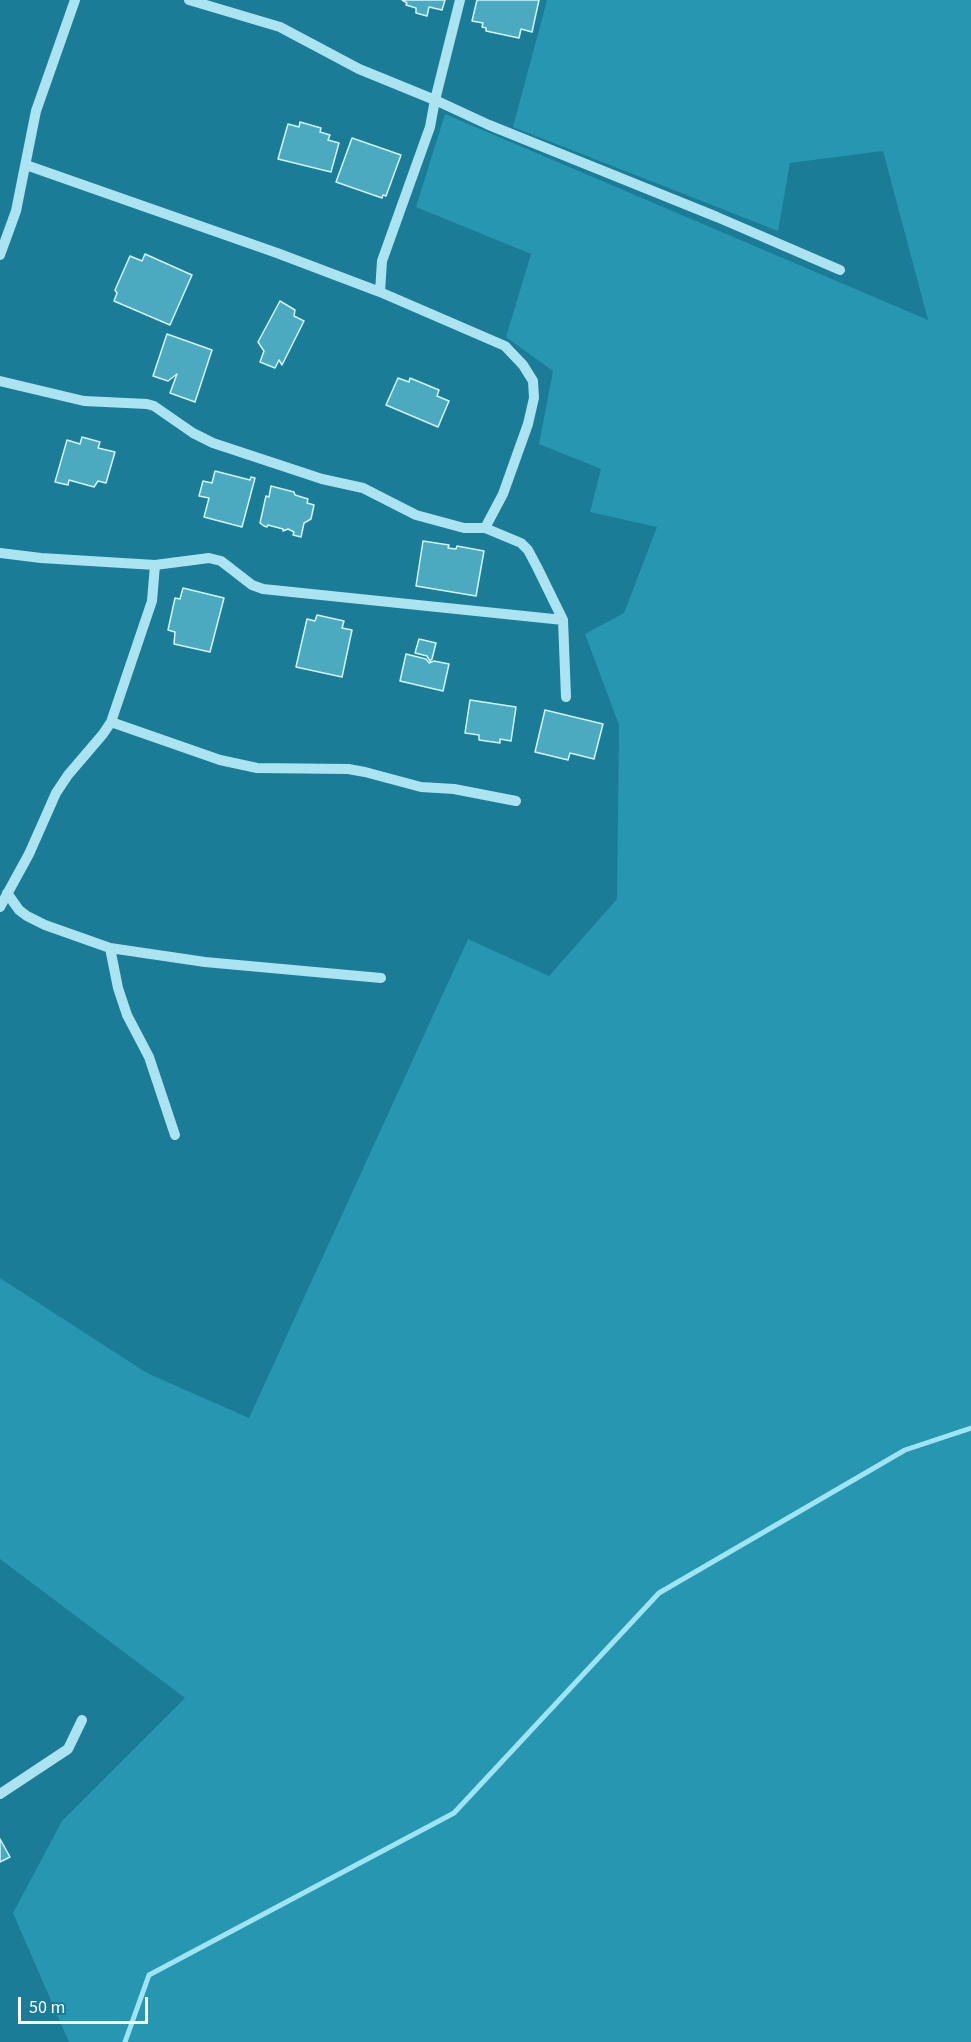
<!DOCTYPE html>
<html>
<head>
<meta charset="utf-8">
<style>
	body { margin:0 }
	#map { position:relative; width:971px; height:2042px; overflow:hidden; background:#1a7c96; font-family:"Source Sans 3",sans-serif }
	canvas { display:block }
	.scale { position:absolute; left:18px; top:1997px; width:130px; height:27px; box-sizing:border-box; border:3px solid #fff; border-top:0; padding-left:8px; font-size:18px; line-height:21px; white-space:nowrap; color:#fff; -webkit-text-stroke:4px #1a7c96; paint-order:stroke }
</style>
</head>
<body>
<div id="map">
<canvas width="971" height="2042"></canvas>
<div class="scale">50 m</div>
</div>
<script>
const ctx = document.querySelector('canvas').getContext('2d');
ctx.lineJoin = 'round';
function fillPath(path, color) {
  ctx.fillStyle = color;
  ctx.fill(path, 'evenodd');
}
function toPath(rows) {
  const path = new Path2D();
  for (const r of rows) {
    path.moveTo(r[0], r[1]);
    for (let i = 2; i < r.length; i += 2) path.lineTo(r[i], r[i + 1]);
  }
  return path;
}
function stroke(path, color, width, dash) {
  ctx.strokeStyle = color;
  ctx.lineWidth = width;
  ctx.lineCap = dash ? 'butt' : 'round';
  ctx.setLineDash(dash || []);
  ctx.stroke(path);
}
fillPath(toPath([
	[547,0,971,0,971,2042,69,2042,13,1913,62,1821,185,1698,0,1559,0,1278,147,1373,249,1418,468,939,549,976,617,899,619,725,585,634,624,613,657,527,590,512,601,469,539,444,553,371,506,337,531,254,416,207,445,114,928,320,883,151,790,163,778,231,513,127]
]), '#2696b1');
stroke(toPath([
	[125,2042,149,1975,454,1813,659,1593,905,1450,971,1428]
]), '#9fe4f2', 5);
const building = toPath([
	[402,0,445,0,442,10,429,7,427,16,416,13,416,8,406,5,407,3,402,0],
	[477,0,539,0,532,32,521,29,519,38,486,31,486,28,482,27,483,23,472,21,477,0],
	[300,122,321,128,320,132,330,135,328,140,339,143,331,172,278,159,288,124,299,127,300,122],
	[352,138,401,155,386,196,383,195,382,198,336,182,352,138],
	[145,254,192,275,170,325,114,301,117,293,115,290,130,256,142,261,145,254],
	[280,301,295,310,294,316,304,321,282,365,279,360,275,368,260,362,264,351,258,342,280,301],
	[167,334,212,350,195,402,170,393,177,374,168,381,153,376,167,334],
	[398,378,409,382,410,378,439,390,437,396,449,401,438,427,386,405,398,378],
	[82,437,100,442,98,448,115,452,106,483,98,481,94,487,69,480,68,485,55,482,67,440,80,444,82,437],
	[215,471,250,480,251,477,255,478,242,527,204,517,209,498,199,496,203,481,212,483,215,471],
	[271,486,294,492,295,495,308,499,307,503,314,505,311,519,304,523,301,537,293,535,294,532,288,529,283,531,283,529,268,525,267,527,264,526,260,523,266,496,269,497,271,486],
	[423,541,449,545,448,548,456,549,457,546,484,551,476,596,416,586,423,541],
	[183,588,224,598,210,652,174,644,175,632,168,630,175,598,180,599,183,588],
	[317,615,344,621,342,628,352,630,342,677,296,667,307,619,315,621,317,615],
	[419,639,436,643,432,659,430,661,427,656,415,653,419,639],
	[406,654,426,659,429,663,434,661,449,664,443,691,400,681,406,654],
	[470,700,516,707,511,741,500,739,500,743,479,740,479,735,465,733,470,700],
	[545,710,603,724,594,759,570,753,568,760,535,752,545,710],
	[0,1839,10,1857,0,1862,0,1839]
]);
fillPath(building, '#4ba9c0');
stroke(building, '#d3f4fb', 1.5);
stroke(toPath([
	[189,0,280,27,359,69,435,100,489,125,717,217,840,270],
	[26,165,277,253,380,292,505,346,523,365,533,381,534,398,528,424,503,494,485,528],
	[0,255,16,211,36,111,75,0],
	[380,292,382,261,430,127,435,100,460,0],
	[0,381,84,401,147,404,154,406,193,433,213,443,322,479,363,488,416,515,464,528,485,528,521,543,528,550,537,567,563,620,566,697],
	[0,553,41,558,155,565,209,558,221,561,252,585,263,589,563,620],
	[111,722,220,760,257,768,348,769,365,772,421,787,454,789,516,801],
	[7,893,19,910,27,916,45,925,110,948,205,962,381,978],
	[0,907,29,854,56,793,68,775,103,734,111,722,152,601,155,565],
	[110,948,118,988,127,1015,149,1057,175,1135],
	[0,1794,68,1749,82,1720]
]), '#ace3f0', 10);
</script>
</body>
</html>
